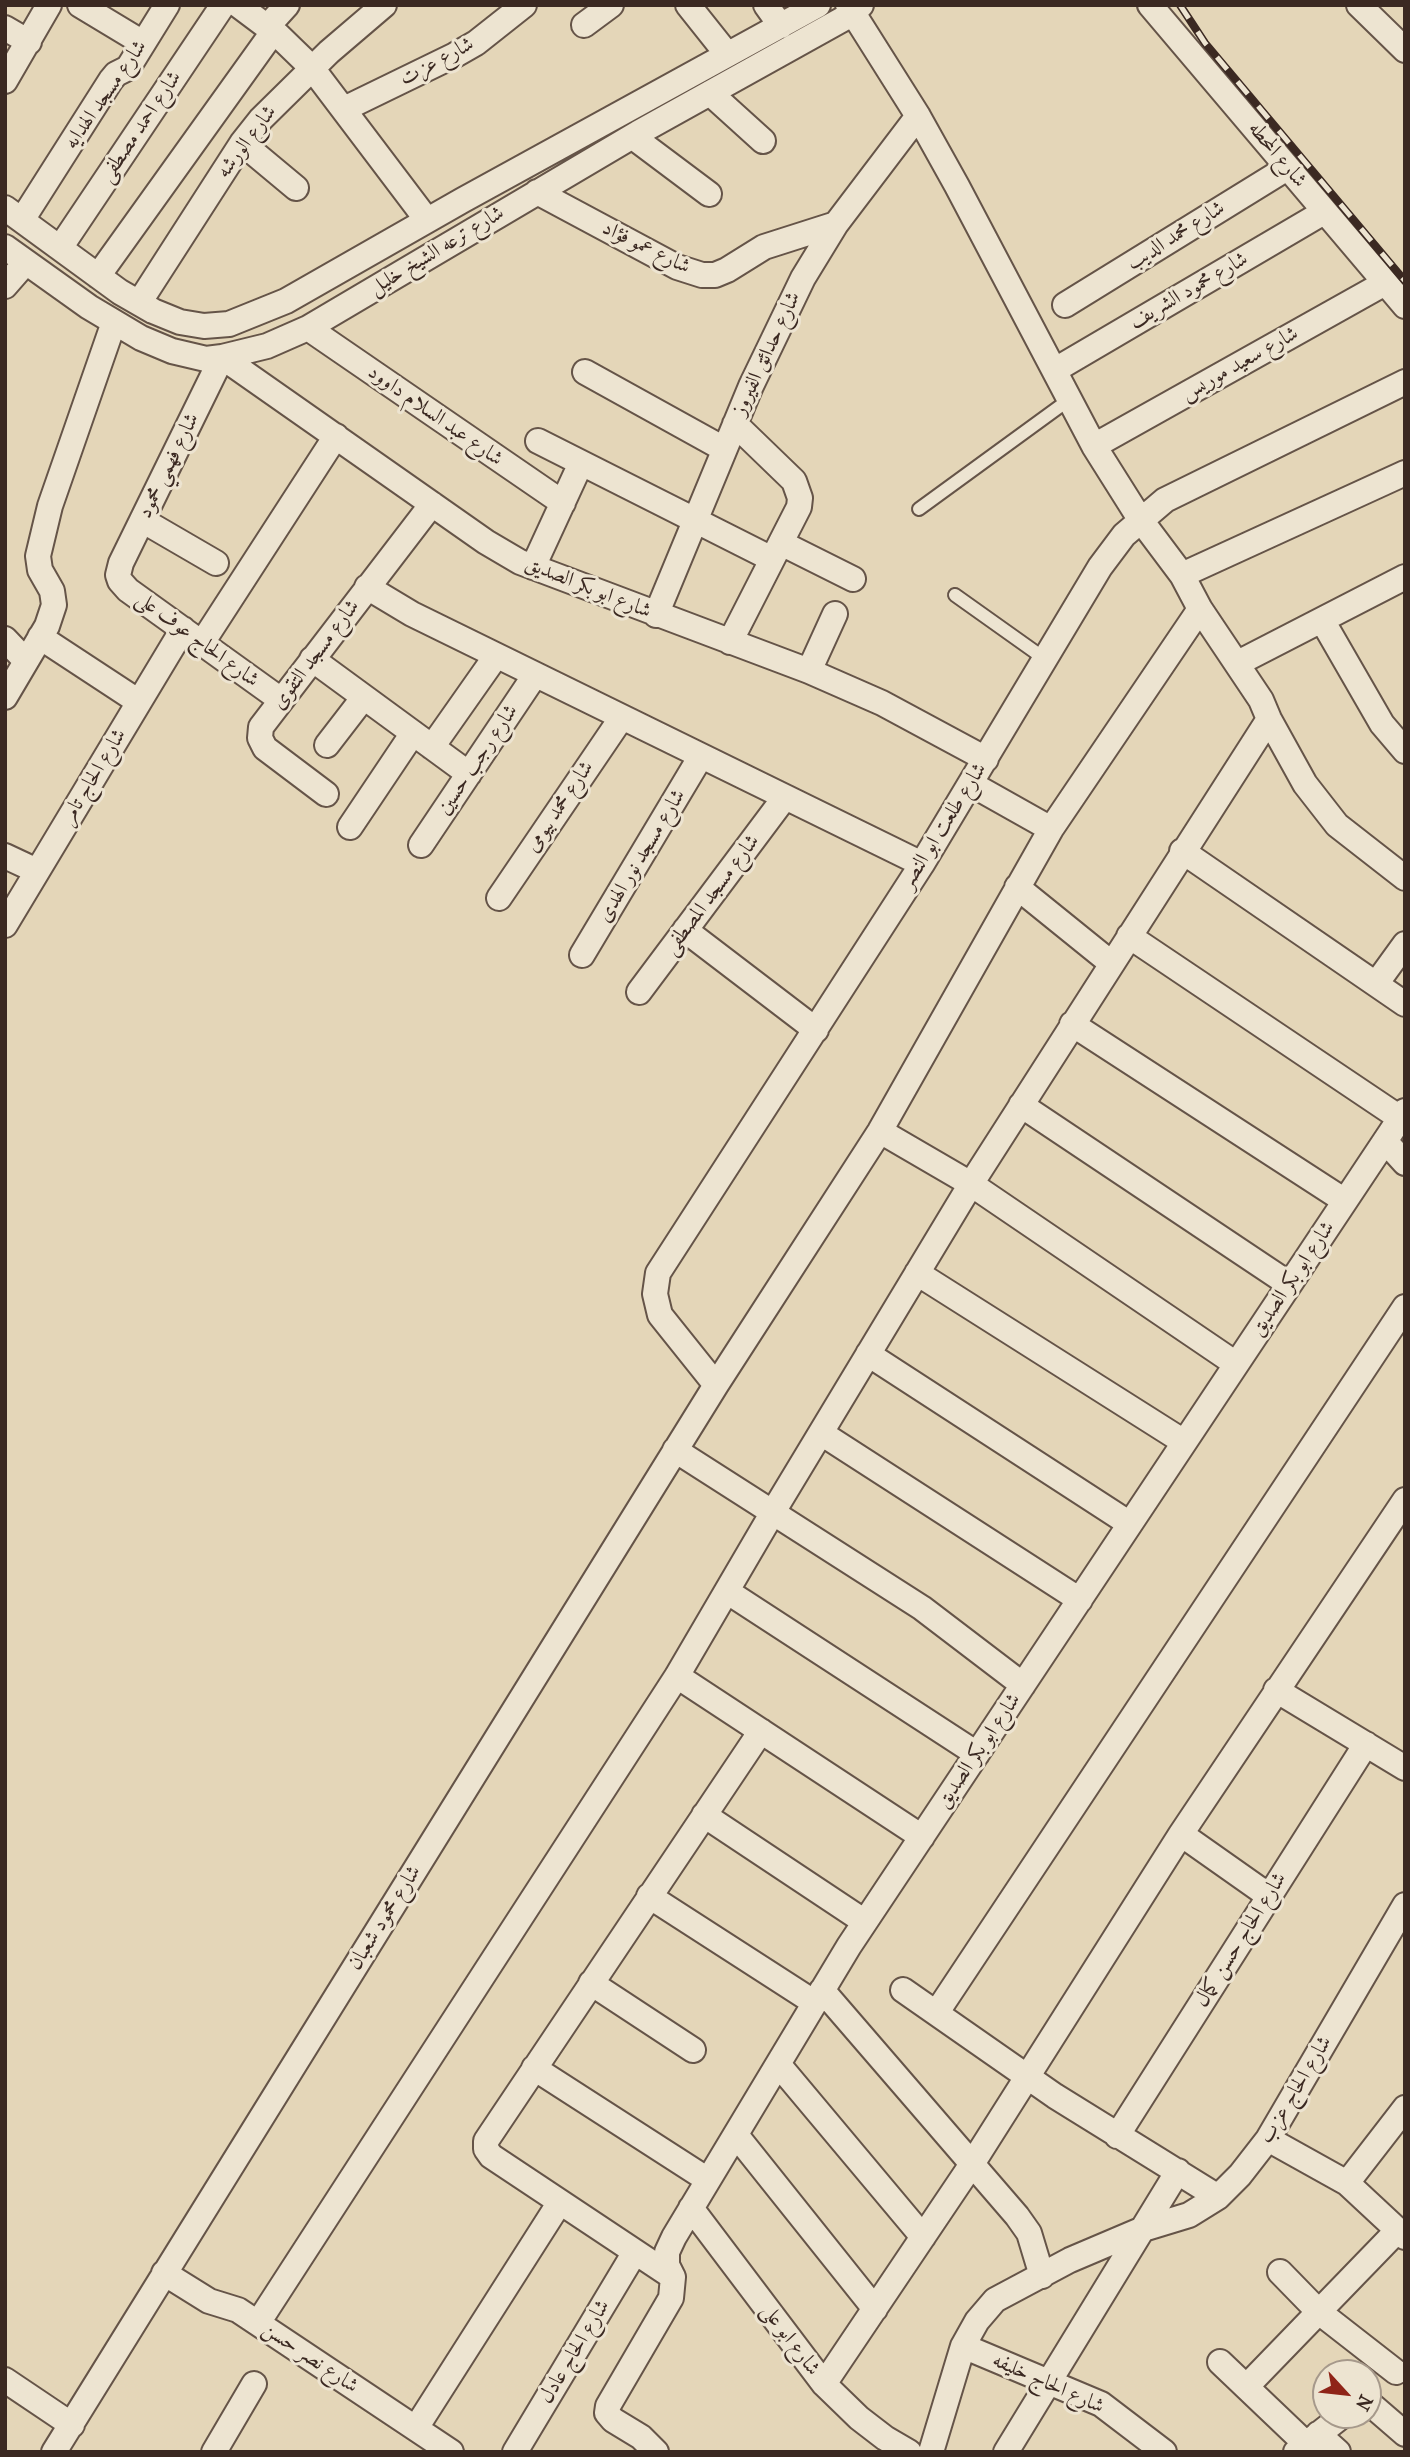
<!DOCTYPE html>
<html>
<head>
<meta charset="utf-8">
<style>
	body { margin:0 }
	#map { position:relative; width:1410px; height:2457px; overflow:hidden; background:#e4d6b8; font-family:"IM FELL French Canon",serif }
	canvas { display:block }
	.frame { position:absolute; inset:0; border:7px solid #3b2922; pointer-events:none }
	.north { position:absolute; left:1312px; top:2359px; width:70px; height:70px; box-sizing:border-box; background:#ede4d1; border:2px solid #a6998b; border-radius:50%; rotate:117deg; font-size:19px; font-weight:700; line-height:28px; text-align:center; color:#3b2922 }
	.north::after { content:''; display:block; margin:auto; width:24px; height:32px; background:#8f2418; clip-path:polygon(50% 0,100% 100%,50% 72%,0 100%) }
</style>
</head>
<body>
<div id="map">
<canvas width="1410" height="2457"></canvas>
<div class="frame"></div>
<div class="north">N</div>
</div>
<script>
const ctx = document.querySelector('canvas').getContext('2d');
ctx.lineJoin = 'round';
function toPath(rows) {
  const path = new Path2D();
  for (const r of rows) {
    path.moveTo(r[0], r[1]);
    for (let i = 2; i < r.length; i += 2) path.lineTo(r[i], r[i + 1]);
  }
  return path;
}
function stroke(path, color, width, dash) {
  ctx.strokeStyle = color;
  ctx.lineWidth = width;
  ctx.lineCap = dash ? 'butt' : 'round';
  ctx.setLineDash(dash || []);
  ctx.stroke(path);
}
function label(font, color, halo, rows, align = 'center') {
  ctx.font = font + ' "IM FELL French Canon",Amiri,serif';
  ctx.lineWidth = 6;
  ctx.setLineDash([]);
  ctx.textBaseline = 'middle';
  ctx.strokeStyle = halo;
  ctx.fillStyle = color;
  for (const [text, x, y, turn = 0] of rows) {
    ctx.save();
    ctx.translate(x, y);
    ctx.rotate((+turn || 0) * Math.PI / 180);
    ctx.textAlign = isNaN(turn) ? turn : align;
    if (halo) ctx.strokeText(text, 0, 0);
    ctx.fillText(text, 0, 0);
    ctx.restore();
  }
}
const lane = toPath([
	[919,509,1070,399],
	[955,595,1045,659]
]);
const street = toPath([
	[80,5,143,43],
	[238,5,278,35,312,68,427,220],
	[688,5,727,54],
	[766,5,781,26],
	[848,5,918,116,957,186,1094,446,1140,519,1182,575,1200,609,1261,700,1269,719,1305,784,1337,825,1405,878],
	[1150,5,1405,306],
	[1359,5,1405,50],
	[584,25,611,5],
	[267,27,287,5],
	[5,28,29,42],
	[5,81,49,5],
	[710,93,763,141],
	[344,109,455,55,476,43,524,5],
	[633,137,709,194],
	[242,143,296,188],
	[537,192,677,267,702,275,715,275,727,270,764,247,836,224],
	[5,208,120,292,153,311,180,322,204,326,229,324,286,301,463,200,818,5],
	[22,220,111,80,116,74,128,68,167,5],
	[5,247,89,307,141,338,172,351,206,359,222,357,267,346,308,328,638,133,852,14,861,5],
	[60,248,223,5],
	[98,276,273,32],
	[5,286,26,262],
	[139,303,242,143,261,119,329,52,384,5],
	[1065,305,1287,168],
	[308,328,563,503],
	[1055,370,1324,212],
	[585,372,724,449],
	[538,441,772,559],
	[1094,446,1385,283],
	[142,520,216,563],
	[781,543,853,579],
	[533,567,581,463],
	[1182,575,1405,473],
	[367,587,412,614,922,864],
	[656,615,751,386,803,278,836,224,918,116],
	[1322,620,1382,724,1405,751],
	[40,637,139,702],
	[5,639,26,661],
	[730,642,799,507,800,498,794,481,735,424],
	[202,643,336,436],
	[312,659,469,774],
	[1238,663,1405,577],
	[809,671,835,614],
	[5,697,47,626,54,605,52,591,40,570,38,556,50,506,114,322],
	[281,700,128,590,120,581,118,575,121,563,222,357,486,542,520,562,809,671,882,703,986,759],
	[327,745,364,697],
	[432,747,496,656],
	[971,784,1051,829],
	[326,794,265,748,260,738,261,727,432,504],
	[350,827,413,733],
	[421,845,535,675],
	[1182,851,1405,1004],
	[5,856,37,871],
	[1017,887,1111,963],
	[499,898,622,717],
	[5,925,183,629],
	[685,930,816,1030],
	[1129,936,1400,1118],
	[582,955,701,756],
	[1376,984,1405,944],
	[639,992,785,797],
	[1072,1024,1345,1201],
	[1021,1105,1289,1284],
	[880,1131,971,1184,1236,1364],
	[1385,1141,1405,1163],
	[917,1273,1184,1442],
	[868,1354,1130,1524],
	[716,1385,660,1315,655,1294,658,1273,922,864,1100,567,1124,535,1165,500,1405,382],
	[821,1433,1080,1600],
	[675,1450,922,1608,1023,1685],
	[728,1592,977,1754],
	[677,1676,922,1837],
	[1276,1690,1405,1768],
	[704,1815,865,1922],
	[1181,1834,1269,1896],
	[649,1896,815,2003],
	[591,1983,693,2050],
	[822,1990,1017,2216,1029,2233,1042,2276],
	[903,1990,1055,2096,1218,2197],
	[937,2012,1405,1307],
	[778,2064,923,2237],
	[534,2068,708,2180],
	[736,2135,875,2309],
	[1117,2136,1366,1744],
	[1268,2139,1347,2183,1405,2237],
	[1347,2183,1405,2108],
	[691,2208,824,2384,859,2418,885,2438,909,2452],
	[1280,2272,1319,2312,1396,2372],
	[164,2273,209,2301,238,2310,451,2452],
	[673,2277,491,2156,486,2149,486,2141,761,1731],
	[258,2323,677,1676,773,1512,971,1184,1269,719],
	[963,2346,1101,2404,1164,2452],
	[1220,2362,1306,2444],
	[5,2380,72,2425],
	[824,2384,972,2164,1181,1834,1405,1500],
	[1246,2387,1397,2231],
	[1368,2402,1405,2434],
	[416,2428,560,2202],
	[1318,2434,1338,2452],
	[54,2452,716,1385,880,1131,1051,829,1200,609],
	[214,2452,254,2384],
	[515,2452,635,2252],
	[656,2452,641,2437,613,2420,607,2413,608,2406,671,2298,673,2277,667,2265,667,2252,674,2237,849,1946,1405,1111],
	[931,2452,963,2346,977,2321,995,2300,1070,2260,1143,2229,1189,2215,1218,2197,1240,2175,1268,2139,1405,1905],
	[1006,2452,1178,2171],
	[1296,2452,1343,2415]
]);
stroke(lane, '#655448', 16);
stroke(street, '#655448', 28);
stroke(lane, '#ede4d1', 12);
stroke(street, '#ede4d1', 24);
const rail = toPath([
	[1180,5,1205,43,1405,281]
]);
stroke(rail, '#3b2922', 8);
stroke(rail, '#ede4d1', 5, [16]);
label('21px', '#3b2922', '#ede4d1', [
	["شارع عزت",437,62,-28],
	["شارع مسجد الهدايه",106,95,-55],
	["شارع احمد مصطفى",141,127,-56],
	["شارع الورشه",247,142,-53],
	["شارع المحطه",1277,155,50],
	["شارع محمد الديب",1176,236,-32],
	["شارع عمو فؤاد",646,248,26],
	["شارع ترعه الشيخ خليل",437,251,-31],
	["شارع محمود الشريف",1189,291,-30],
	["شارع حدائق الفيروز",767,354,-65],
	["شارع سعيد موريس",1240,364,-29],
	["شارع عبد السلام داوود",435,416,35],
	["شارع فهمي محمود",169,466,-64],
	["شارع ابو بكر الصديق",588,588,22],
	["شارع الحاج عوف على",197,640,36],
	["شارع مسجد التقوى",316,655,-53],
	["شارع رجب حسين",478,760,-56],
	["شارع الحاج تامر",94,777,-59],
	["شارع محمد بيومى",560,807,-56],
	["شارع طلعت ابو النصر",944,826,-58],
	["شارع مسجد نور الهدى",642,856,-59],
	["شارع مسجد المصطفى",712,895,-53],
	["شارع ابو بكر الصديق",1293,1279,-56],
	["شارع ابو بكر الصديق",979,1751,-56],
	["شارع محمود شعبان",385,1918,-58],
	["شارع الحاج حسن كمال",1241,1940,-58],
	["شارع الحاج عزب",1296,2090,-59],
	["شارع ابو على",790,2340,53],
	["شارع الحاج عادل",575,2352,-59],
	["شارع نصر حسن",310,2358,34],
	["شارع الحاج خليفه",1048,2384,24]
]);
</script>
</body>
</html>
